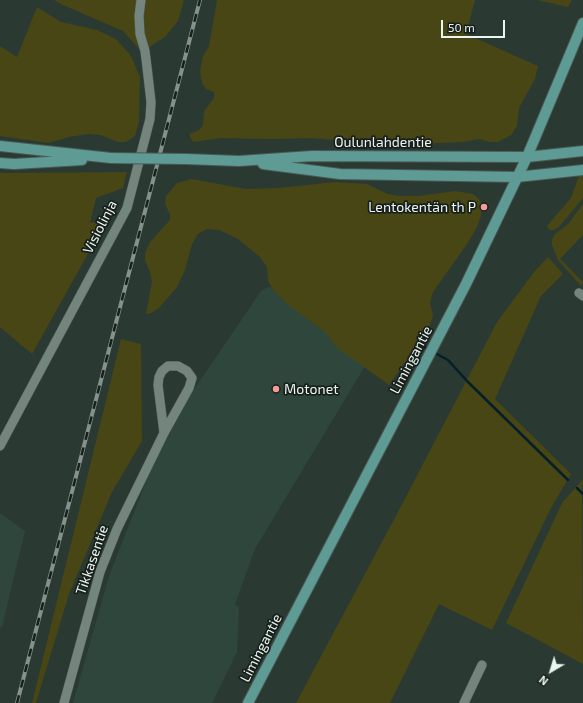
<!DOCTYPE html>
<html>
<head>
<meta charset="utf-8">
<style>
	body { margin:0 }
	#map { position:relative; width:583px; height:703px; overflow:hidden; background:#2a3a33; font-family:"Exo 2",sans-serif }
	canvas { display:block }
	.north { position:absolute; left:531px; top:651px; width:40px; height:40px; -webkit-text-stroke:3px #18201c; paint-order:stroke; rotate:218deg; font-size:11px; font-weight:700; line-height:16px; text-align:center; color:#ebf5f1 }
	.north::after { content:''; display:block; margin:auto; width:14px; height:18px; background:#ebf5f1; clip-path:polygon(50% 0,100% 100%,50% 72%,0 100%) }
	.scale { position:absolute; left:441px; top:20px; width:64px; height:18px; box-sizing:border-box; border:2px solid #ebf5f1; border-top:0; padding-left:5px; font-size:12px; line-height:14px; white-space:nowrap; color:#ebf5f1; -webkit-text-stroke:3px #18201c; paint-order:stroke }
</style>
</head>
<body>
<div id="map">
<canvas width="583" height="703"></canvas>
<div class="north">N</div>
<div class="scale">50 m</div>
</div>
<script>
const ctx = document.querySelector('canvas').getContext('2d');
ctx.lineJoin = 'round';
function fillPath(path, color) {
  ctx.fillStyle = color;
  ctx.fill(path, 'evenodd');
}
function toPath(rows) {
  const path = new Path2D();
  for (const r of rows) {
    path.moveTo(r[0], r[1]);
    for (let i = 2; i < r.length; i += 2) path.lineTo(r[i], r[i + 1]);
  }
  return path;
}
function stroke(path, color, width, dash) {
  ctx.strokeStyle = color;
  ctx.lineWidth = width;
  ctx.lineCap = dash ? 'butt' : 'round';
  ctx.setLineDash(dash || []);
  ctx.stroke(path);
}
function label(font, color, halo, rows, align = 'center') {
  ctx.font = font + ' "Exo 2",sans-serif';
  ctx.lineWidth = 3.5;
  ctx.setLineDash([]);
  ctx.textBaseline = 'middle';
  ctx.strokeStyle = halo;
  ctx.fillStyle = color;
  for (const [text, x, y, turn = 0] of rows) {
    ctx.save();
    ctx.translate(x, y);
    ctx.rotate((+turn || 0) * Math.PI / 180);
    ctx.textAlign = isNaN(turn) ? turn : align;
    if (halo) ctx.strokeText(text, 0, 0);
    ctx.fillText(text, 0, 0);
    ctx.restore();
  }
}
fillPath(toPath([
	[268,287,278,287,368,361,255,549,235,604,239,607,237,652,212,703,73,703,109,576,153,464,193,391,261,291],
	[0,513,25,531,2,627,0,627]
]), '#2e463b');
fillPath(toPath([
	[54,0,184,0,178,21,166,36,145,50,139,49,123,31,63,5],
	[217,0,475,0,466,34,538,66,535,79,519,108,517,126,511,135,498,142,490,142,479,139,464,142,418,144,355,142,312,138,273,139,221,138,193,142,189,134,199,130,203,125,204,111,214,98,214,92,206,89,202,83,200,71,203,56,209,46],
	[537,0,572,0,568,7],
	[37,7,61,22,97,30,116,39,131,56,140,77,139,121,135,136,126,142,118,142,100,135,89,134,69,137,48,143,0,136,0,46,17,57],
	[127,172,123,188,96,198,90,223,108,218,32,354,0,327,0,173],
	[580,173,583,173,583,198,559,227,554,230,549,230,547,226,571,198],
	[192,179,246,189,279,188,335,182,367,184,388,194,400,196,419,196,455,191,473,194,479,199,482,205,481,216,477,227,467,244,433,292,430,303,433,315,429,328,389,385,336,347,325,332,287,304,273,290,268,281,267,267,260,257,238,239,219,230,207,229,198,234,192,244,185,270,177,287,160,307,151,313,146,314,152,282,150,272,145,260,145,253,150,242,170,220,170,214,165,204,166,196,177,183],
	[583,204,583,235,560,259,583,282,581,286,558,260,552,245,552,240,555,234,568,224],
	[548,257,563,274,541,296,495,399,571,474,551,508,492,630,439,604,390,703,296,703,399,510,497,322,534,272],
	[121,339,141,344,142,441,112,492,69,594,36,703,32,703],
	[583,479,582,486,583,664,506,623,562,503]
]), '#474614');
stroke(toPath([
	[418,344,428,349],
	[433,352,448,360,468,382,568,480],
	[577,488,583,494]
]), '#031f28', 2.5);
const minor = toPath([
	[579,293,583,296],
	[0,446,127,208,150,119,151,102,147,67,145,51,140,34,139,16,141,0],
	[64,703,100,572,117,529,164,433,189,388,192,378,187,371,178,366,168,366,162,371,159,377,158,385,164,433],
	[464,703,482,665]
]);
const secondary = toPath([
	[0,146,111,158],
	[186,159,239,161,312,156,527,157,583,151],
	[0,163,14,164,82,160],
	[263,164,340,174,517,177,583,170],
	[248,703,466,284,527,157,583,23]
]);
stroke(minor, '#4a5953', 10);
stroke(secondary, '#4a5953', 12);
stroke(minor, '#73857d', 9);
stroke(secondary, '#5f9b95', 10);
const rail = toPath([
	[17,703,200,0]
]);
stroke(rail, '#84918c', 4);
stroke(rail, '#18201c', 2.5, [8]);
const secondaryBridge = toPath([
	[111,158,186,159]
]);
stroke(secondaryBridge, '#4a5953', 12, []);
stroke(secondaryBridge, '#5f9b95', 10);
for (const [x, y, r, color] of [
	[484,207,4,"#f59b98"],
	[276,389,4,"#f59b98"]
]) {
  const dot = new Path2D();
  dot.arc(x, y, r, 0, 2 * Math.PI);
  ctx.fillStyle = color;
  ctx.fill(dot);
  stroke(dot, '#18201c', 1.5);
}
label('14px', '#ebf5f1', '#18201c', [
	["Oulunlahdentie",383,142],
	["Visiolinja",100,227,-63],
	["Limingantie",411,360,-62],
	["Tikkasentie",92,560,-71],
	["Limingantie",261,648,-63]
]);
label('14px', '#ebf5f1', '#18201c', [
	["Lentokentän th P",476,207],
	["Motonet",284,389,"left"]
], 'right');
</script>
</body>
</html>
